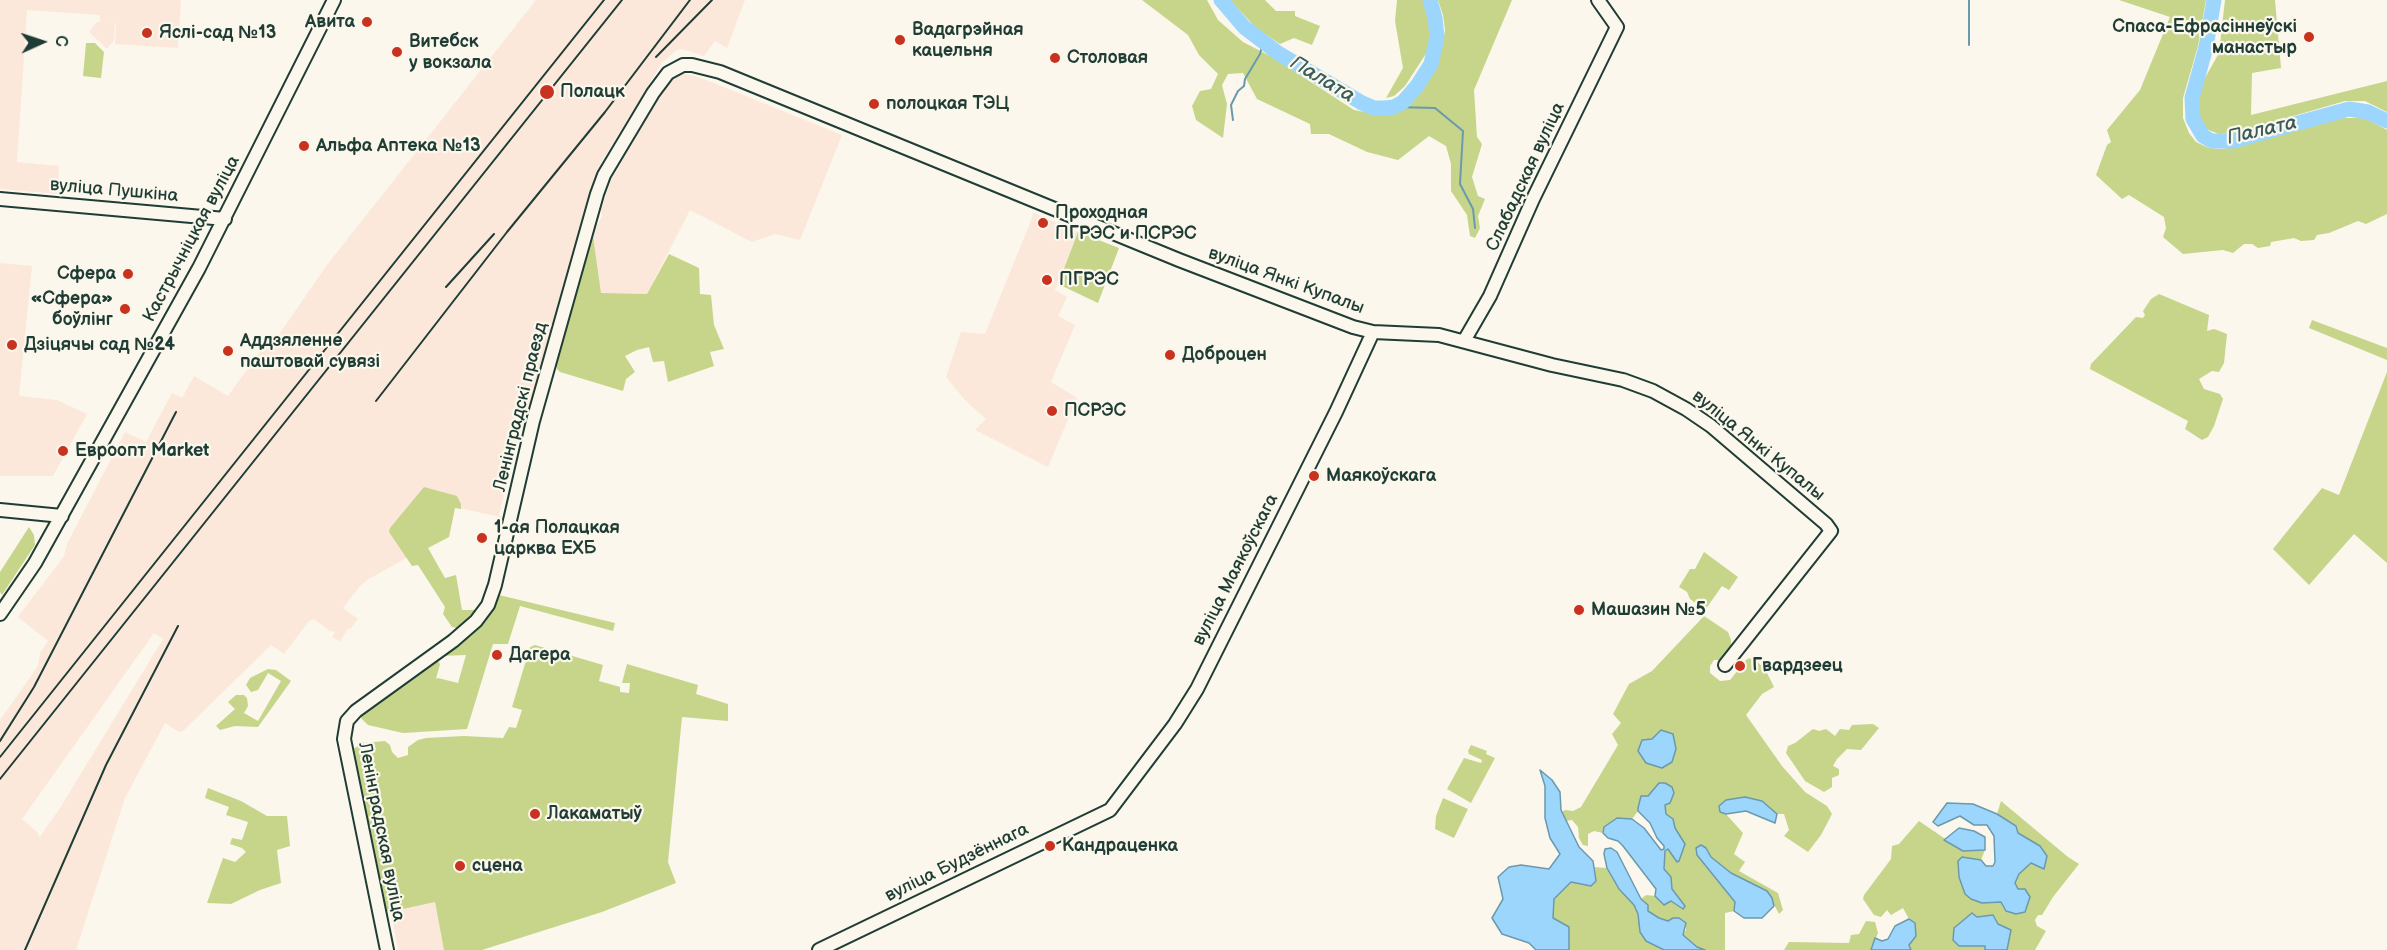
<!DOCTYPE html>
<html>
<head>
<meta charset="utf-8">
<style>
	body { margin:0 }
	#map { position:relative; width:2387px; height:950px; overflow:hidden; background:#fbf7ec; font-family:"Balsamiq Sans",sans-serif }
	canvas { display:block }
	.north { position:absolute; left:12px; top:12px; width:60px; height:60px; -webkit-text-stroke:4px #fbf7ec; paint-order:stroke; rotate:87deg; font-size:16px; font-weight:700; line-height:24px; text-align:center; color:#1f3d34 }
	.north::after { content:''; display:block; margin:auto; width:21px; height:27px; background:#1f3d34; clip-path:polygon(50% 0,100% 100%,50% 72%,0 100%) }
</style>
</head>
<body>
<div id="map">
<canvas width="2387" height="950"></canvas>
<div class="north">С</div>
</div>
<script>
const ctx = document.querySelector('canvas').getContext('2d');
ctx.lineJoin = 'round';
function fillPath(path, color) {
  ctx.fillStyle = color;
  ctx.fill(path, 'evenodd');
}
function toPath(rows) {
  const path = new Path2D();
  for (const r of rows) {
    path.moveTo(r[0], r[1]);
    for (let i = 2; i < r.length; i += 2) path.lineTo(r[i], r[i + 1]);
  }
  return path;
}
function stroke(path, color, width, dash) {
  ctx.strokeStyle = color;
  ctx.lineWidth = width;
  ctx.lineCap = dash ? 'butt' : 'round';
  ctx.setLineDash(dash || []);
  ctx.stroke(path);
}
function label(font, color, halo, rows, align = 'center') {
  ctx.font = font + ' "Balsamiq Sans",sans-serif';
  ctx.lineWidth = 4.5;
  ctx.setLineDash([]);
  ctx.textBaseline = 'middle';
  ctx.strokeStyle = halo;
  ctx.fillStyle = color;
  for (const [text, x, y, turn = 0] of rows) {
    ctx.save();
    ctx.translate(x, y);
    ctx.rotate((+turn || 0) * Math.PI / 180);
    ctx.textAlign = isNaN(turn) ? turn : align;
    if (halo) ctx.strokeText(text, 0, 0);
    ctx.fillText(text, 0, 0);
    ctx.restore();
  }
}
fillPath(toPath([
	[0,0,181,0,178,48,115,44,116,23,100,22,100,15,27,10,17,162,59,166,58,194,0,189],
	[536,0,745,0,727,48,715,41,704,56,682,49,677,50,662,63,602,161,525,428,521,427,499,515,504,518,455,507,449,537,406,558,367,580,360,586,343,608,358,619,350,629,348,628,340,642,332,637,335,632,330,631,314,619,309,621,284,654,271,645,183,731,179,732,165,723,125,798,76,950,0,950,0,720,38,666,40,653,48,641,18,617,64,556,67,544,125,432,146,442,172,393,182,398,194,376,228,396,268,340,273,343,327,265],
	[154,633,163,639,60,808,39,838,38,833,22,819],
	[97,22,115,23,114,40,107,49,89,32],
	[678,72,699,77,842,135,800,240,775,234,752,242,690,210,647,294,601,293,593,236,595,228,602,217,601,209,611,180,658,97],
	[1034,213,1078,232,1055,290,1067,297,1058,316,1075,325,1051,382,1077,398,1048,467,975,430,986,419,965,400,946,377,961,332,985,334],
	[0,263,32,266,19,396,57,400,87,414,53,476,0,476],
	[435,902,444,950,398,950,391,912]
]), '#fbe8da');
fillPath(toPath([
	[1142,0,1207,0,1218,20,1243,42,1274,58,1354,110,1376,114,1394,112,1409,105,1434,66,1442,48,1445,30,1443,15,1438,0,1512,0,1474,90,1477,137,1482,144,1472,177,1478,196,1485,199,1478,216,1480,228,1475,238,1470,236,1467,215,1451,191,1451,164,1446,146,1429,136,1398,160,1367,152,1329,134,1311,134,1310,124,1257,99,1243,73,1228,74,1222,85,1227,104,1223,138,1196,120,1192,106,1200,91,1211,89,1218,74,1199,55,1188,35],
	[1230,0,1265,0,1276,11,1295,11,1295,16,1320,26,1312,45,1294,38,1280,44,1256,28],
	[1397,0,1423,0,1430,20,1432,38,1429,49,1405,86,1394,96,1386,98,1403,68,1395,21],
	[2119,0,2206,0,2198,46,2183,98,2183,118,2189,133,2196,142,2209,148,2222,149,2340,118,2365,118,2387,130,2387,214,2366,224,2358,221,2329,233,2317,235,2314,240,2301,241,2294,238,2271,242,2270,246,2258,248,2252,244,2244,244,2233,253,2223,250,2183,254,2163,237,2166,228,2164,217,2129,195,2122,199,2096,175,2107,145,2111,142,2107,130,2140,90,2170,17],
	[2225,0,2275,0,2281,68,2252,73,2251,115,2387,81,2387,112,2365,101,2345,101,2235,133,2219,134,2206,129,2199,118,2198,102,2201,85,2219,53],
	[86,43,95,43,104,52,101,78,83,76],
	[1078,232,1119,248,1098,303,1058,284],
	[593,236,601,293,647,294,669,254,699,268,700,294,711,295,714,325,724,349,710,352,714,366,668,382,664,361,653,362,649,347,637,350,625,356,635,372,626,379,623,391,560,372,557,369,556,364],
	[2159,294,2209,315,2207,331,2214,329,2227,334,2224,363,2219,372,2212,371,2199,379,2204,389,2220,394,2223,399,2214,426,2208,437,2202,440,2185,429,2188,421,2090,369,2091,364,2136,317,2143,318,2145,315,2143,311,2151,299],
	[2312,320,2387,348,2387,360,2309,328],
	[2387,372,2387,563,2354,534,2309,585,2273,549,2322,488,2339,495],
	[424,487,457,496,461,504,461,509,455,508,449,537,428,548,445,578,456,575,462,610,476,610,457,628,452,627,443,614,445,607,418,565,412,566,389,532,390,528],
	[29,527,34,535,35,545,2,595,0,592,0,572],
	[1704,552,1738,577,1729,590,1722,586,1705,610,1690,599,1687,592,1679,587,1690,569,1695,569],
	[499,595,615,623,613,631,520,606,508,644,493,644,467,729,403,733,368,725,361,718,361,713,437,659,440,664,436,679,438,678,458,683,466,655,441,656,479,626,490,613],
	[1704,616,1728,632,1731,640,1731,647,1722,660,1714,660,1710,666,1710,673,1720,681,1730,680,1747,659,1753,658,1765,669,1774,687,1762,694,1746,715,1782,766,1805,792,1827,806,1832,814,1821,835,1808,852,1784,836,1789,830,1784,814,1777,814,1762,801,1745,797,1726,800,1720,812,1726,814,1743,833,1734,854,1745,862,1739,871,1778,893,1783,910,1779,914,1767,891,1731,873,1711,857,1706,848,1701,845,1696,848,1697,855,1735,902,1734,911,1725,913,1725,950,1705,950,1697,947,1683,935,1686,930,1686,923,1679,918,1669,921,1659,918,1648,910,1648,905,1641,899,1646,895,1655,896,1664,905,1671,901,1682,909,1672,889,1671,877,1664,869,1665,851,1668,849,1677,862,1685,844,1675,828,1673,819,1666,814,1664,805,1652,793,1641,802,1638,811,1632,819,1617,818,1605,827,1603,833,1594,831,1588,834,1588,846,1583,845,1579,838,1578,827,1572,820,1565,821,1560,813,1565,810,1573,811,1581,807,1618,745,1612,734,1621,723,1613,714,1629,684,1652,671],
	[535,645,603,665,599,681,620,687,620,692,629,693,630,683,622,683,627,664,698,685,696,694,728,704,728,721,682,717,668,862,676,883,602,912,482,950,444,950,435,902,385,913,359,794,357,769,351,751,362,743,385,741,390,745,392,752,398,758,408,755,408,747,418,740,426,738,464,736,503,738,509,727,516,728,522,710,512,707,530,647],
	[268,669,276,670,291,681,258,727,235,726,220,730,216,726,235,709,228,702,236,695,244,695,247,698,248,706,244,713,258,721,281,681,268,673,258,690,251,692,246,685,250,678],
	[1873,724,1879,728,1861,750,1847,749,1837,759,1833,766,1839,769,1839,775,1832,778,1832,787,1824,792,1805,781,1786,753,1788,746,1795,743,1813,729,1819,731,1826,729,1835,736,1840,729,1849,730,1852,725],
	[1471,745,1487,751,1486,754,1495,758,1471,803,1447,789,1464,758,1481,763,1482,760,1469,754,1468,751],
	[208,788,241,801,267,816,287,816,290,846,277,850,281,883,260,890,231,904,207,903,223,858,235,862,246,852,242,848,230,844,232,838,242,840,248,822,226,815,229,807,205,798],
	[1443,798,1468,809,1454,838,1435,829,1436,816],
	[2001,801,2068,857,2079,864,2053,897,2042,915,2038,915,2035,920,2037,926,2046,931,2035,950,2007,950,2011,930,1959,946,1986,946,1985,950,1911,950,1909,945,1915,923,1909,919,1903,908,1891,915,1887,910,1881,917,1874,915,1863,899,1864,895,1891,859,1892,846,1899,844,1919,821,1963,851,1985,850,1981,860,1963,857,1982,903,2001,902,2018,889,2014,883,2019,874,2031,863,2040,846,2018,833,2016,825,1997,814],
	[1593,867,1607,868,1619,889,1634,905,1638,914,1640,932,1646,941,1664,950,1569,950,1569,927,1553,918,1554,899,1571,882,1596,881],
	[1866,921,1875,922,1878,933,1871,950,1784,950,1789,942,1849,943,1851,935,1859,934]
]), '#c6d58a');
const water = toPath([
	[1661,730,1673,734,1676,749,1672,762,1662,768,1646,763,1638,751,1642,740,1652,739,1661,730],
	[1540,770,1552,780,1560,792,1561,810,1579,847,1593,861,1596,881,1591,886,1571,882,1554,899,1553,918,1569,927,1569,950,1536,950,1529,943,1502,934,1492,918,1503,899,1498,877,1509,867,1521,865,1549,869,1560,854,1550,838,1545,818,1545,786,1540,770],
	[1659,783,1665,783,1672,787,1674,793,1670,803,1665,805,1666,814,1673,819,1675,828,1685,844,1679,861,1677,862,1668,849,1665,851,1664,869,1671,877,1672,889,1685,906,1683,909,1671,901,1664,905,1655,896,1656,889,1623,846,1618,841,1608,838,1603,833,1604,827,1617,818,1632,819,1644,828,1661,850,1664,849,1664,846,1657,838,1650,823,1638,811,1638,808,1641,796,1648,796,1659,783],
	[1745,797,1762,801,1777,814,1775,823,1746,811,1726,814,1720,812,1719,806,1726,800,1745,797],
	[1947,803,1973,804,1997,814,2016,826,2018,833,2040,846,2047,856,2044,869,2031,863,2019,874,2015,883,2018,889,2025,889,2030,897,2025,912,2016,914,2006,911,2001,902,1982,903,1971,899,1965,894,1959,877,1958,861,1962,857,1981,860,1986,866,1993,866,1995,862,1994,836,1987,825,1974,825,1960,816,1938,826,1933,822,1947,803],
	[1959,828,1974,831,1985,837,1985,850,1963,851,1944,840,1959,828],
	[1701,845,1706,848,1711,857,1731,873,1767,891,1772,898,1774,906,1762,918,1744,918,1734,911,1735,902,1697,855,1696,848,1701,845],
	[1611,848,1617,852,1641,899,1648,905,1648,911,1659,918,1668,921,1673,918,1679,918,1686,923,1683,935,1697,947,1705,950,1664,950,1646,941,1640,932,1638,914,1634,905,1619,889,1607,868,1604,854,1605,849,1611,848],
	[1972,913,1977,917,1993,915,1998,924,2011,930,2007,950,1985,950,1985,946,1959,946,1953,940,1954,928,1972,913],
	[1909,919,1915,923,1916,936,1909,945,1911,950,1871,950,1875,938,1882,941,1888,939,1895,926,1909,919]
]);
fillPath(water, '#9dd6fd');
stroke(water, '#6b99ad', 1.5);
stroke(toPath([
	[1969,0,1969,45],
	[1394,107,1435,108,1463,131,1460,184,1473,209,1475,228],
	[1233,120,1231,105,1238,91,1244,86,1245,79,1260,54,1263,42]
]), '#6b99ad', 2);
stroke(toPath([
	[1221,0,1244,27,1278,53,1362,103,1374,108,1385,108,1394,107,1403,102,1417,86,1431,64,1437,37,1435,18,1430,0],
	[2214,0,2206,47,2192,98,2193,119,2203,136,2212,141,2233,141,2349,109,2368,112,2387,121]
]), '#9dd6fd', 15);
const secondary = toPath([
	[0,199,225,219],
	[1464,341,1490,296,1533,199,1617,27,1598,0],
	[0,510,62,516],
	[0,614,35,563,199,268,334,0],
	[387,950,344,739,347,721,356,711,453,641,476,621,488,605,495,585,533,421,597,194,604,175,653,93,668,73,683,65,692,65,720,72,1179,260,1353,327,1373,332,1439,335,1552,365,1623,380,1653,391,1686,409,1711,426,1826,524,1831,531,1725,665],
	[819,950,1110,810,1175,724,1197,689,1336,412,1373,332]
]);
stroke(secondary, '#1f3d34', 16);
stroke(secondary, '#fbf7ec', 12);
stroke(toPath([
	[656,57,712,0],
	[446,287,494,234],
	[376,401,507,232,605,112,690,0],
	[0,741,34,687,176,412],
	[0,757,604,0],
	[0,779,622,0],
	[25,950,106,765,178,626]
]), '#1f3d34', 2);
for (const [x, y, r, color] of [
	[367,22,6,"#c8321e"],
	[147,33,6,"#c8321e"],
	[2309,37,6,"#c8321e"],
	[900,40,6,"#c8321e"],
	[397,52,6,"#c8321e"],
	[1055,58,6,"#c8321e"],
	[547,92,8,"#c8321e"],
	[874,104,6,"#c8321e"],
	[304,146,6,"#c8321e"],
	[1043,223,6,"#c8321e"],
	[128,274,6,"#c8321e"],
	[1047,280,6,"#c8321e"],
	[125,309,6,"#c8321e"],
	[12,345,6,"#c8321e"],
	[228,351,6,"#c8321e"],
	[1170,355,6,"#c8321e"],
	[1052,411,6,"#c8321e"],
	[63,451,6,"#c8321e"],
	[1314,476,6,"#c8321e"],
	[482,538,6,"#c8321e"],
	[1579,610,6,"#c8321e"],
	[497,655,6,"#c8321e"],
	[1740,666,6,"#c8321e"],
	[535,814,6,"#c8321e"],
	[1050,846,6,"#c8321e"],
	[460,866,6,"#c8321e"]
]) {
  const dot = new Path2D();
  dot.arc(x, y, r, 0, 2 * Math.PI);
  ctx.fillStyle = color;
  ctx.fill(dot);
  stroke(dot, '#fbf7ec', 2);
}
label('bold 18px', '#1f3d34', '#fbf7ec', [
	["Авита",355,22,"right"],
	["Спаса-Ефрасіннеўскі",2297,27,"right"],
	["манастыр",2297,48,"right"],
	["Вадагрэйная",912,30],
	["кацельня",912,51],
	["Яслі-сад №13",159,33],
	["Витебск",409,42],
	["у вокзала",409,63],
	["Столовая",1067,58],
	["Полацк",560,92],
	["полоцкая ТЭЦ",886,104],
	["Альфа Аптека №13",316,146],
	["Проходная",1055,213],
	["ПГРЭС и ПСРЭС",1055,234],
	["Сфера",116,274,"right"],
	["ПГРЭС",1059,280],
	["«Сфера»",113,299,"right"],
	["боўлінг",113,320,"right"],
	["Аддзяленне",240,341],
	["паштовай сувязі",240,362],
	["Дзіцячы сад №24",24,345],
	["Доброцен",1182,355],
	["ПСРЭС",1064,411],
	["Евроопт Market",75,451],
	["Маякоўскага",1326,476],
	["1-ая Полацкая",494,528],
	["царква ЕХБ",494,549],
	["Машазин №5",1591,610],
	["Дагера",509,655],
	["Гвардзеец",1752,666],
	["Лакаматыў",547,814],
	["Кандраценка",1062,846],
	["сцена",472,866]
], 'left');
label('18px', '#1f3d34', '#fbf7ec', [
	["Слабадская вуліца",1526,177,-65],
	["вуліца Пушкіна",114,191,5],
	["Кастрычніцкая вуліца",192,239,-62],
	["вуліца Янкі Купалы",1286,281,20],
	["Ленінградскі праезд",521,407,-76],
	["вуліца Янкі Купалы",1758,446,39],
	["вуліца Маякоўскага",1236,570,-63],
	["Ленінградская вуліца",381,832,79],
	["вуліца Будзённага",957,863,-26]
]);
label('italic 20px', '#385c5c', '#fbf7ec', [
	["Палата",1322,80,31],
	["Палата",2262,131,-13]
]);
</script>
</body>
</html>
